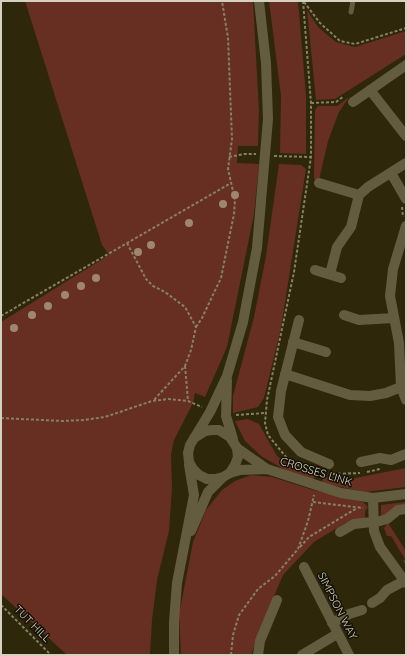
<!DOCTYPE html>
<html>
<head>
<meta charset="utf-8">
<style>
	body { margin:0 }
	#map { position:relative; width:407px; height:656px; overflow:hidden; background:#2e270a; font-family:Quicksand,sans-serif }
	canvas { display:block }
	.frame { position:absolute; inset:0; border:2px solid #d5d1c1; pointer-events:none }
</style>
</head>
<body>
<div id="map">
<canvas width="407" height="656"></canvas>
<div class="frame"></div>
</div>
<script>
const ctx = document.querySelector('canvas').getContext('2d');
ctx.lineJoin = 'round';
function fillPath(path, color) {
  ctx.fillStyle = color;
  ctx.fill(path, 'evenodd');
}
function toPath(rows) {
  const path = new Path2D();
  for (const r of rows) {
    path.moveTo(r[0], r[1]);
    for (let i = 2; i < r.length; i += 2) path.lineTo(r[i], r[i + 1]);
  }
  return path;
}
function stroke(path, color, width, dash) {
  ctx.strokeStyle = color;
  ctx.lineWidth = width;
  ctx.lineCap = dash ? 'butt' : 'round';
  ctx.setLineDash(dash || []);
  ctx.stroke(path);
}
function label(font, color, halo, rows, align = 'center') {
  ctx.font = font + ' Quicksand,sans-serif';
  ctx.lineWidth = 3;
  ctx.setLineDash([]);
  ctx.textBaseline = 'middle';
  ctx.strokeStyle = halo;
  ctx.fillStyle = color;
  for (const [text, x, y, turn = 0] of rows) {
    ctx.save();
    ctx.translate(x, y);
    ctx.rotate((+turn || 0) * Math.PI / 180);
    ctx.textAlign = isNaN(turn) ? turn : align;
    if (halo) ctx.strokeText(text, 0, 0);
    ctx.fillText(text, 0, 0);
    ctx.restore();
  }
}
fillPath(toPath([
	[25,1,253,1,259,111,258,146,238,146,237,163,259,164,254,214,227,347,205,397,195,393,193,403,174,440,171,454,172,488,169,531,157,580,152,620,150,655,67,655,1,594,1,322,109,255,102,245],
	[269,1,298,1,306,95,306,154,280,153,281,96],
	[307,10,318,27,336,42,355,47,406,31,406,54,335,99,316,100],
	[349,97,339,112,328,141,319,180,314,179,315,110,318,106,337,106],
	[279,164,301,165,306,169,281,328,264,398,258,407,233,413,233,396,254,317,266,256],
	[248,419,259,424,277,456,291,466,315,475,314,480,287,471,261,456,245,441,235,421],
	[406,468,406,487,365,492,322,483,323,477,350,479],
	[251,475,272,477,310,489,363,502,368,507,365,511,365,519,345,523,314,542,283,575,261,627,251,655,181,655,179,615,193,542,206,510,222,490,235,481],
	[406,502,406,506,381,517,381,505],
	[388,523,406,551,406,566,403,561,405,559,391,536,387,536,384,528]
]), '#662f21');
stroke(toPath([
	[303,1,311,103,311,157,294,272,267,400,265,423,268,435,286,457,298,465,322,473],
	[304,2,320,23,340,41,355,44,406,28],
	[311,103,336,102,344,96],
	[274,156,311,157],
	[229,157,244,154,256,154],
	[402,207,403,217],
	[127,243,146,279,153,286,165,292,185,307,196,327,191,350,185,366,153,401],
	[1,316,231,183],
	[196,327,202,318,221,278,234,214,235,200,228,169,232,139,228,38,222,1],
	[185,366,188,401],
	[236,415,265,413],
	[1,418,62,421,84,420,105,417,152,401,169,399,188,401,202,407],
	[367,472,380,469],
	[333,474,360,473],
	[313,502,363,508],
	[300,547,309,537,357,508],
	[1,605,51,655],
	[231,655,233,635,239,615,258,589,275,576,298,549,308,521,314,495]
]), '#858069', 2, [3, 2]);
stroke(toPath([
	[351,12,353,1]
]), '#645c3f', 5);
stroke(toPath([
	[370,90,406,136],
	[353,102,406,65],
	[391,173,406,199],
	[319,183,359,195],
	[406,226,393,269,390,296,399,343,401,387,406,400],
	[315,270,341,278],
	[330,274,337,247,351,227,359,195,368,187,406,163],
	[344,315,359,320,394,318],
	[299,320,281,391,278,417,285,435,301,452,329,464],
	[293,342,326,352],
	[285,374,350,395,370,396,386,393,406,385],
	[237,448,267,469,341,493,373,498,406,494],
	[361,462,380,458,391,460,406,454],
	[230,473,240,470,267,469],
	[373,498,374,531,380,547,406,583],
	[340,532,354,524,380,521,387,519,398,510,406,509],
	[304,567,349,655],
	[372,603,380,598,387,590,404,581],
	[332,623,349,614,362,610],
	[258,655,260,641,277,600],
	[302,655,337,634]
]), '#645c3f', 10);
stroke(toPath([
	[227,380,226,416,233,439],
	[194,438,205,431,212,430,219,430,230,437,237,448,238,457,235,465,230,473,223,477,215,479,207,479,199,475,193,469,189,462,188,453,190,445,210,412,227,376,243,322,257,248,268,119,266,63,259,1],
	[191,531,208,492,223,477],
	[174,655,174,622,177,583,194,495,189,465]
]), '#645c3f', 10);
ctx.fillStyle = '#9f8672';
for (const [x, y] of [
	[235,195],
	[223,204],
	[189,223],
	[151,245],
	[138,252],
	[96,278],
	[81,286],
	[65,295],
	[48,306],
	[32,315],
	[14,328]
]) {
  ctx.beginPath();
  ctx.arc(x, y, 4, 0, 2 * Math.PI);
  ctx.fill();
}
label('11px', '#d5d1c1', '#131005', [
	["CROSSES LINK",316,472,17],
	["SIMPSON WAY",337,606,63],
	["TUT HILL",32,624,45]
]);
</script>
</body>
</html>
